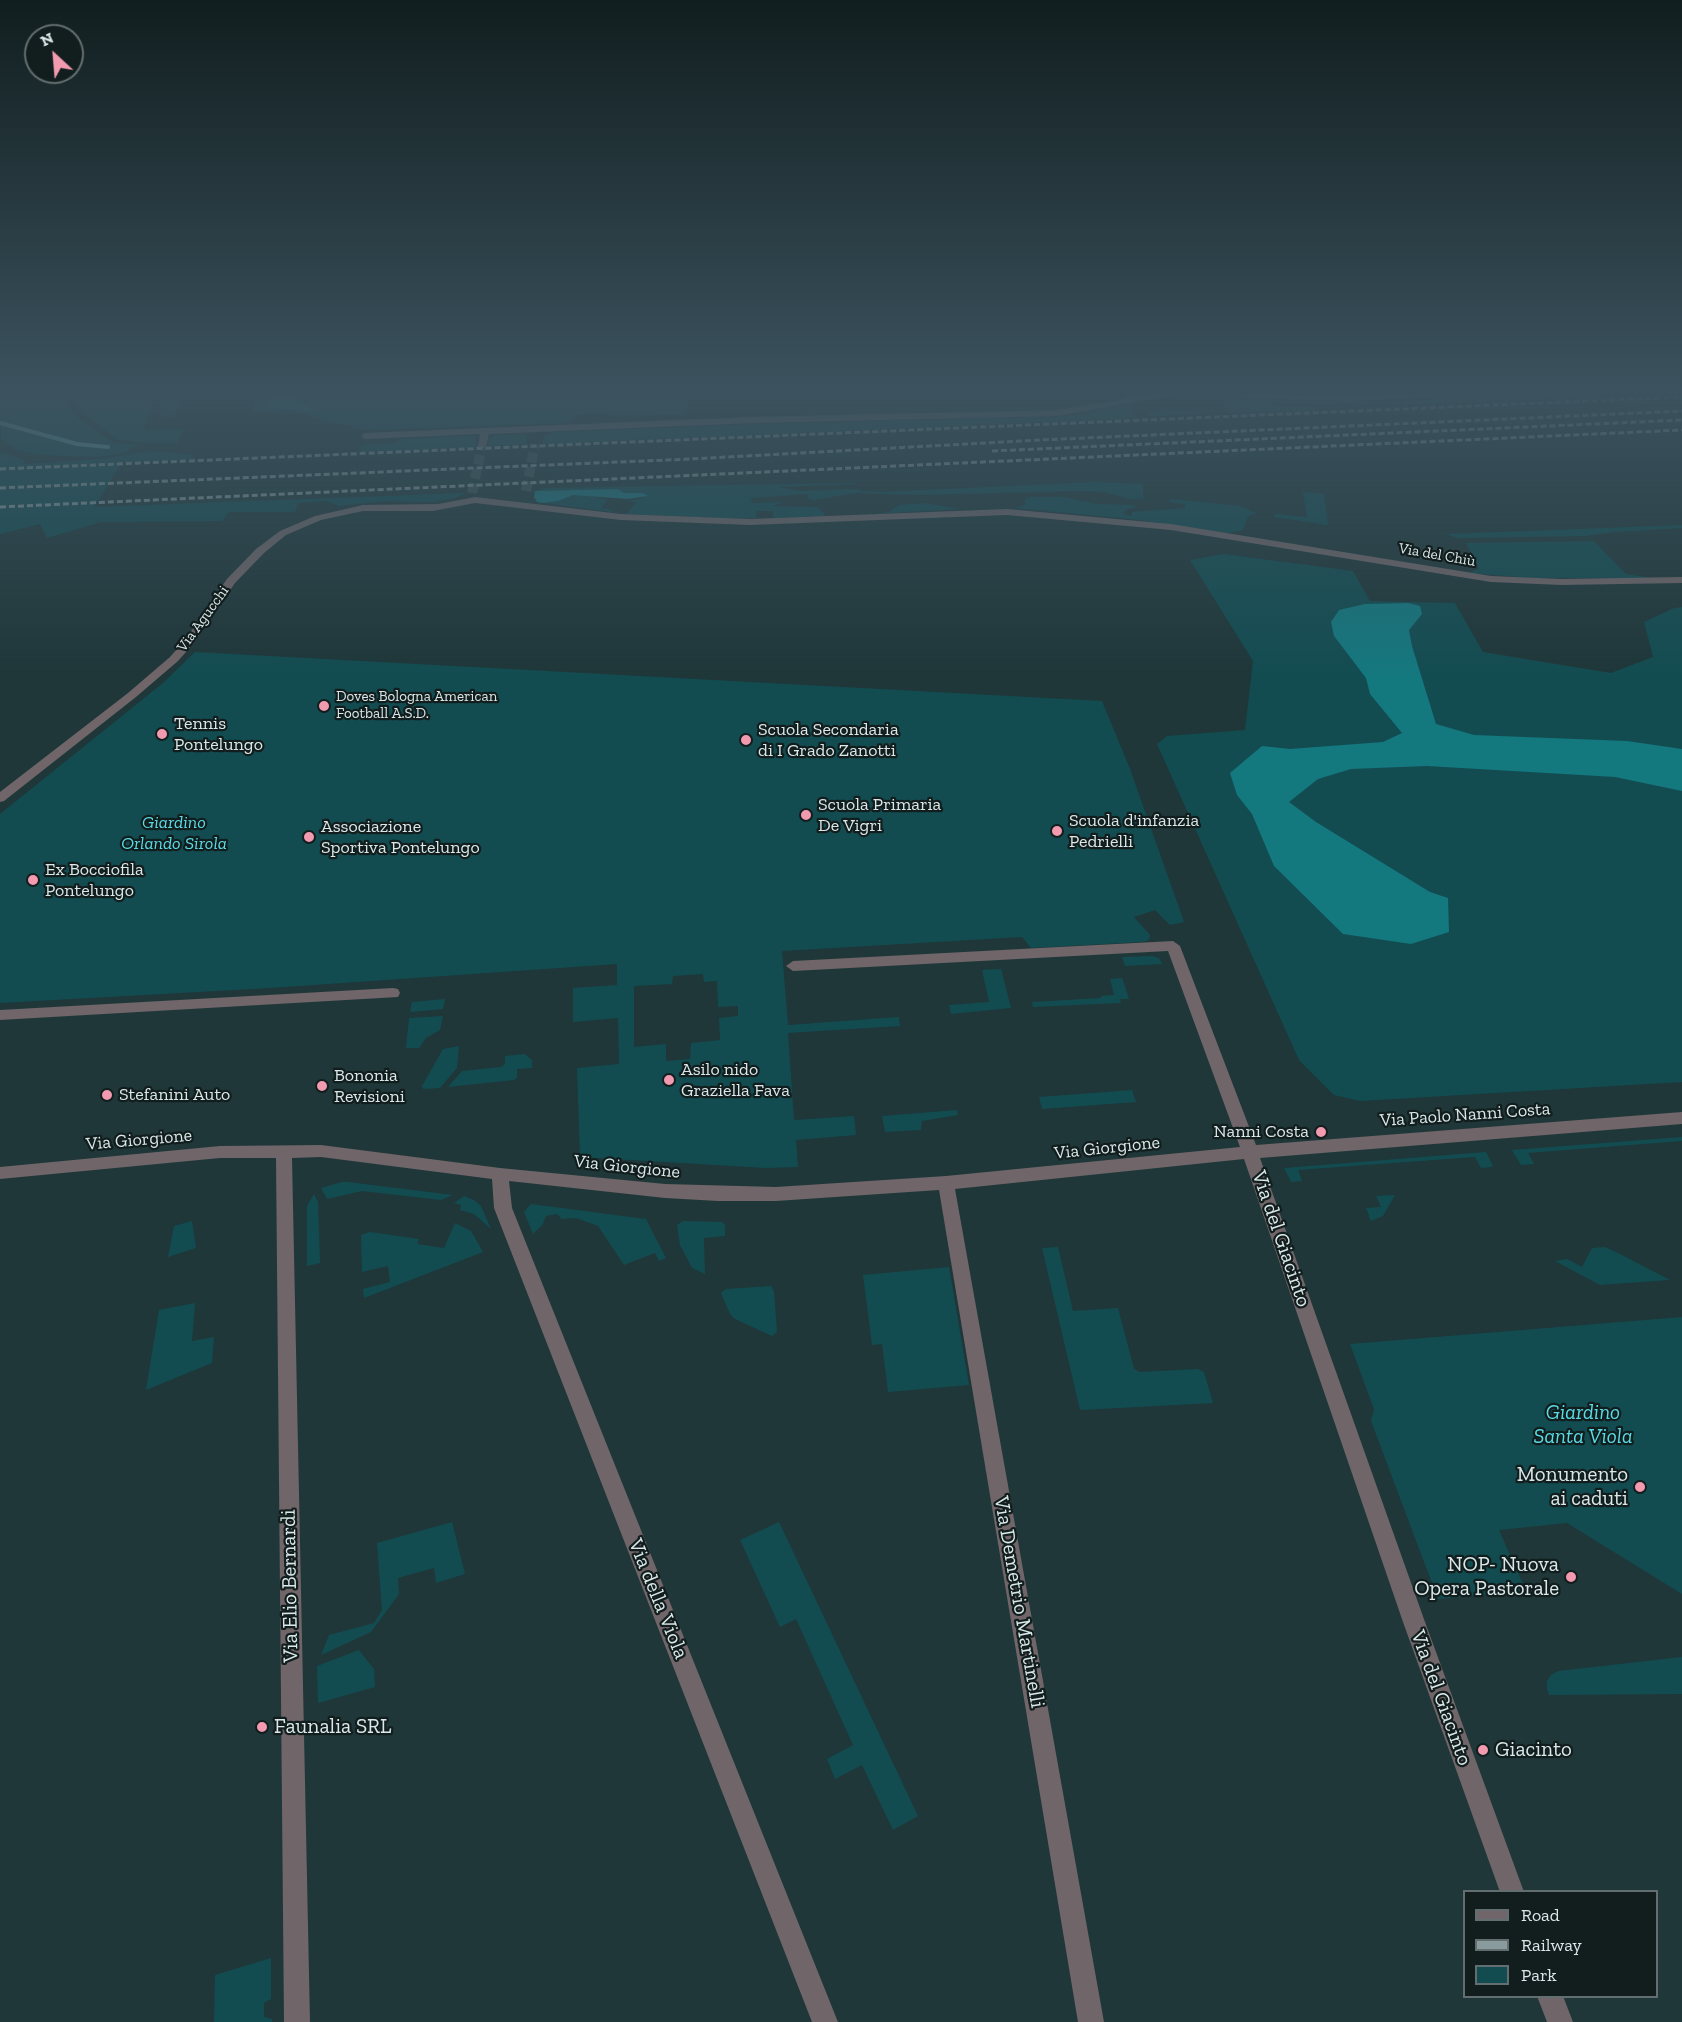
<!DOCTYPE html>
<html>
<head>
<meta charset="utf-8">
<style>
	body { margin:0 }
	#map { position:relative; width:1682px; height:2022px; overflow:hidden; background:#1f3739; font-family:"Zilla Slab",serif }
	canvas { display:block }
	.legend { position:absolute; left:1463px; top:1890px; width:195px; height:108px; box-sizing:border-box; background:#121d1d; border:2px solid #626e6f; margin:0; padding:8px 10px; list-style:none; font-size:18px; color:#dae8e9 }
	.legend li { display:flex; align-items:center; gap:12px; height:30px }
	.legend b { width:30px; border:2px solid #626e6f }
	.north { position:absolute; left:24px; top:24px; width:60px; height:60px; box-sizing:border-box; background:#121d1d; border:2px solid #626e6f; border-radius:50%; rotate:334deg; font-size:16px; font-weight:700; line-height:24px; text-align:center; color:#dae8e9 }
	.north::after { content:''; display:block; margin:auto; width:21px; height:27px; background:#f19ab0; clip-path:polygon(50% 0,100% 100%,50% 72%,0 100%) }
</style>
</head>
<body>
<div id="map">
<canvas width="1682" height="2022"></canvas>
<ul class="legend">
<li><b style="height:8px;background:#706568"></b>Road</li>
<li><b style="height:8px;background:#899b9d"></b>Railway</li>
<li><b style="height:16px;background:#124c51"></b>Park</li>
</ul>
<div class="north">N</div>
</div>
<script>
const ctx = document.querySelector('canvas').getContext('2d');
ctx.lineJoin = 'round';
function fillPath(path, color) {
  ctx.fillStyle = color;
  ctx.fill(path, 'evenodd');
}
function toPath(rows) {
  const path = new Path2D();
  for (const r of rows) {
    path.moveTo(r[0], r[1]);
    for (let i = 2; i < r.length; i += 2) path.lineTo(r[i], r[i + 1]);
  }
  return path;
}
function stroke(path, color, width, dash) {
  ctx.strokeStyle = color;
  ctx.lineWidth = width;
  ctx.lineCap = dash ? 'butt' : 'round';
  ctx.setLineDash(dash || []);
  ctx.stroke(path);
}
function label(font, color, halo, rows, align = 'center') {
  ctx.font = font + ' "Zilla Slab",serif';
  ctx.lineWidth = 4.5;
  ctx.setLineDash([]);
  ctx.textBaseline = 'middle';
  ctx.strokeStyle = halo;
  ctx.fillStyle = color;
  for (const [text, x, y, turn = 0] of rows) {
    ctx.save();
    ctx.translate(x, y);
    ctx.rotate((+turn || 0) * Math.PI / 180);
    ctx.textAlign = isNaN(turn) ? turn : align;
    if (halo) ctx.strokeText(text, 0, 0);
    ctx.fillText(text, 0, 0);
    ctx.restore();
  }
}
fillPath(toPath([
	[0,394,60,394,75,416,114,443,145,445,133,447,127,450,130,452,120,454,93,457,43,455,18,451,1,439],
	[70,394,155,394,144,430,183,429,178,443,131,442,118,440,84,413],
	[164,394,183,394,174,418,162,417,158,414],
	[256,394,271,394,268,408,290,411,251,413],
	[280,394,692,394,683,414,621,416,597,413,576,415,572,420,563,423,368,430,321,420,286,406],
	[1452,394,1510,394,1511,397,1650,394,1423,404,1272,403,1274,406,1312,406,1317,410,1229,413,1228,411,1150,417,1147,412,1226,410,1223,398,1386,402,1428,400],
	[1125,405,1132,405,1128,411,1137,418,542,444,545,436,557,432,762,424,1059,417,1087,414],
	[521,434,526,436,526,444,488,446,489,439,494,436],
	[470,436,476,437,476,447,360,452,362,445,394,443,403,439],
	[148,451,191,454,195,459,122,462,94,507,465,493,455,498,433,502,382,501,339,506,327,501,298,503,295,512,229,512,222,521,101,522,47,538,40,524,0,534,0,452,24,460,24,464,102,459],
	[1094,482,1143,484,1143,497,1147,498,1131,499,1104,492,1079,491,916,495,856,493,814,500,809,499,807,494,751,498,752,503,784,502,773,506,817,507,825,514,824,516,773,518,773,511,757,511,756,518,719,518,626,514,637,502,626,501,642,498,643,493,624,493,618,489,535,491,545,488,851,483,857,484,779,487,798,491,857,489,861,491,882,492],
	[1303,492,1324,494,1328,525,1275,517,1274,514,1307,517],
	[585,494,607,500,601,508,613,510,612,512,543,503,558,501,567,496],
	[1029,497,1064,497,1096,504,1134,505,1136,507,1125,510,1124,514,1132,516,1132,512,1185,508,1185,504,1169,502,1170,499,1240,506,1256,513,1248,516,1243,530,1228,533,1132,519,1015,508,1025,505,1025,500],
	[924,503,960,509,872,514,889,512,899,505],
	[1682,525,1682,528,1614,532,1586,536,1457,538,1446,534],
	[1594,541,1626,574,1652,578,1532,578,1469,573,1479,569,1466,543],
	[1224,554,1353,571,1370,601,1455,603,1483,652,1611,673,1653,657,1644,622,1674,608,1682,607,1682,1082,1360,1101,1334,1095,1299,1060,1157,744,1167,736,1245,730,1253,661,1190,560],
	[195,652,1102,701,1130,769,1184,922,1170,925,1155,910,1134,917,1150,935,1149,940,1142,942,1031,948,1022,937,782,951,788,1025,899,1017,900,1026,788,1033,794,1120,854,1116,856,1135,796,1140,798,1167,766,1168,580,1157,577,1068,619,1064,618,1018,573,1022,573,988,617,985,617,964,270,988,0,1003,0,814,163,683],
	[703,974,704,982,717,981,718,1007,738,1006,738,1016,719,1018,720,1040,691,1043,690,1059,666,1061,666,1044,634,1047,634,986,672,984,673,976],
	[1152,956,1159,958,1162,964,1125,966,1122,957],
	[1001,969,1011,1008,951,1014,949,1005,989,1002,982,970],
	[1122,978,1129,999,1120,999,1121,1003,1033,1007,1032,1002,1101,998,1101,996,1114,995,1110,979],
	[445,999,443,1009,410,1012,412,1002],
	[443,1016,440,1030,426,1038,419,1048,406,1048,409,1018],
	[459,1046,457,1068,440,1088,423,1089,422,1086,443,1049],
	[525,1054,532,1060,532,1068,517,1069,517,1078,514,1080,448,1087,462,1071,501,1067,505,1064,505,1056],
	[1132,1090,1136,1102,1042,1109,1039,1097],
	[957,1110,958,1115,922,1121,921,1130,885,1132,882,1116],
	[1682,1137,1682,1141,1528,1153,1534,1164,1521,1165,1512,1150],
	[1486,1152,1493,1166,1491,1167,1481,1168,1475,1157,1298,1170,1302,1181,1291,1182,1284,1168],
	[342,1182,348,1182,453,1195,441,1200,362,1191,327,1199,321,1188],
	[314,1194,318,1202,320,1263,307,1266,307,1206],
	[1395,1195,1383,1216,1371,1221,1366,1208,1381,1207,1376,1196],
	[464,1196,474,1200,481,1206,491,1229,474,1214,460,1210,461,1205,454,1203],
	[531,1204,646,1219,666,1258,659,1261,655,1253,624,1265,598,1226,576,1218,562,1219,557,1214,546,1216,543,1224,533,1234,524,1212],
	[192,1221,196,1248,168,1257,174,1226],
	[683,1221,722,1222,725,1225,725,1236,704,1238,705,1274,692,1268,680,1245,677,1225],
	[455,1223,471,1231,483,1252,364,1298,363,1289,390,1282,388,1266,362,1272,361,1235,370,1232,419,1239,417,1244,444,1248],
	[1058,1247,1073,1311,1118,1308,1134,1369,1140,1372,1198,1369,1204,1372,1213,1403,1080,1410,1042,1248],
	[1605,1247,1618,1253,1670,1280,1600,1285,1555,1261,1567,1259,1582,1267,1592,1248],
	[949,1267,969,1385,888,1392,882,1344,872,1345,863,1275],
	[771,1286,774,1291,777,1332,772,1336,735,1319,730,1314,721,1293,726,1289],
	[195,1303,192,1341,214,1337,212,1363,146,1390,159,1310],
	[1682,1317,1682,1594,1567,1523,1499,1530,1526,1591,1438,1599,1371,1421,1374,1409,1350,1344],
	[452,1522,465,1574,436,1583,434,1568,398,1578,399,1594,371,1632,321,1655,329,1635,374,1623,382,1610,377,1543],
	[779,1522,918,1816,893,1830,862,1765,835,1779,827,1759,853,1745,796,1619,780,1627,740,1540],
	[359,1650,374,1669,375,1687,318,1703,317,1666],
	[1682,1657,1682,1694,1549,1695,1547,1689,1547,1681,1551,1675,1558,1671],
	[271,1958,271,1999,264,2003,264,2017,272,2019,272,2022,214,2022,215,1975]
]), '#124c51');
fillPath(toPath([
	[271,394,296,394,297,401,315,410,309,412,267,408],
	[618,489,624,493,643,493,648,496,628,499,573,495,558,501,543,503,537,502,534,497,535,491],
	[1408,603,1420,606,1422,614,1409,630,1412,646,1436,724,1474,735,1627,741,1682,749,1682,791,1615,777,1427,766,1351,769,1318,779,1289,802,1316,822,1430,892,1448,898,1449,932,1411,944,1343,934,1274,866,1252,814,1237,795,1230,773,1262,746,1290,749,1383,742,1402,733,1370,694,1366,678,1334,636,1331,622,1339,610,1365,604]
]), '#14787f');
stroke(toPath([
	[0,423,77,444,108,447]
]), '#61a5aa', 4);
stroke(toPath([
	[526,491,535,444],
	[472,493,482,446]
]), '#3b5253', 10, [10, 4.5]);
fillPath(toPath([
	[1150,394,1179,394,1057,416,753,423,489,434,486,446,482,449,478,446,480,434,365,439,361,436,365,433,753,417,1057,410,1121,400,1125,396,1150,394],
	[1222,394,1350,395,1434,394,1430,397,1350,401,1226,397,1222,394],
	[475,497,621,514,750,519,1007,509,1171,524,1491,576,1562,579,1682,577,1682,583,1562,585,1491,582,1171,530,1007,515,750,525,621,520,475,503,433,511,363,511,321,520,286,535,264,553,235,583,193,644,178,661,136,697,4,801,0,802,0,792,128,693,170,657,185,640,227,579,256,549,280,531,315,516,363,505,438,504,475,497],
	[1173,941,1180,946,1256,1145,1682,1112,1682,1124,1260,1158,1425,1622,1524,1892,1500,1892,1403,1622,1244,1159,955,1189,1104,2022,1078,2022,939,1190,776,1201,718,1201,665,1198,509,1181,512,1208,838,2022,812,2022,494,1208,492,1179,321,1157,292,1158,310,2022,284,2022,276,1158,220,1158,0,1179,0,1167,220,1146,321,1145,500,1168,665,1184,776,1187,946,1176,1240,1147,1168,951,793,971,786,966,793,961,1173,941],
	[393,988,398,989,400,993,398,997,0,1020,0,1010,393,988],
	[1537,1996,1563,1996,1573,2022,1547,2022,1537,1996]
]), '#706568');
stroke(toPath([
	[992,451,1682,420],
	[0,469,1682,397],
	[0,488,690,459,1040,440,1682,411],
	[0,507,1682,430]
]), '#899b9d', 3, [6, 3]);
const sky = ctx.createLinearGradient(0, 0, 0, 677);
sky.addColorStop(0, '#111e1f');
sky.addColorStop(0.58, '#3c535f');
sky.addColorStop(1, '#3c535f00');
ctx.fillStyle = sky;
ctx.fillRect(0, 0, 1682, 677);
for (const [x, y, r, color] of [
	[324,706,6,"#f19ab0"],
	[162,734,6,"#f19ab0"],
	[746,740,6,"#f19ab0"],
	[806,815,6,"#f19ab0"],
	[1057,831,6,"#f19ab0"],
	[309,837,6,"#f19ab0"],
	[33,880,6,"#f19ab0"],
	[669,1080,6,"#f19ab0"],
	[322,1086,6,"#f19ab0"],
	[107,1095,6,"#f19ab0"],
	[1321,1132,6,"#f19ab0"],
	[1640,1487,6,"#f19ab0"],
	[1571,1577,6,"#f19ab0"],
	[262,1727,6,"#f19ab0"],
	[1483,1750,6,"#f19ab0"]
]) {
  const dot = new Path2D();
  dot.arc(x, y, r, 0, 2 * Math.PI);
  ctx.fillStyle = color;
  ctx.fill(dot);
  stroke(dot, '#121d1d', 2);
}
label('15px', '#dae8e9', '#121d1d', [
	["Via del Chiù",1437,555,10],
	["Via Agucchi",203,619,-54]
]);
label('15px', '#dae8e9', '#121d1d', [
	["Doves Bologna American",336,697],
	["Football A.S.D.",336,714]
], 'left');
label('18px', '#dae8e9', '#121d1d', [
	["Tennis",174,724],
	["Pontelungo",174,745],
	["Scuola Secondaria",758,730],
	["di I Grado Zanotti",758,751],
	["Scuola Primaria",818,805],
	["De Vigri",818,826],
	["Scuola d'infanzia",1069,821],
	["Pedrielli",1069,842],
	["Associazione",321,827],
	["Sportiva Pontelungo",321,848],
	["Ex Bocciofila",45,870],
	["Pontelungo",45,891],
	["Asilo nido",681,1070],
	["Graziella Fava",681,1091],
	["Bononia",334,1076],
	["Revisioni",334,1097],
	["Stefanini Auto",119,1095],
	["Nanni Costa",1309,1132,"right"]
], 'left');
label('italic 18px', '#59dce6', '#121d1d', [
	["Giardino",174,823],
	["Orlando Sirola",174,844]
]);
label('18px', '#dae8e9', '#121d1d', [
	["Via Paolo Nanni Costa",1465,1115,-4],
	["Via Giorgione",139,1140,-5],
	["Via Giorgione",1107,1148,-6],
	["Via Giorgione",627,1167,6]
]);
label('21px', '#dae8e9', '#121d1d', [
	["Via del Giacinto",1281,1239,71],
	["Via Elio Bernardi",290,1586,-91],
	["Via della Viola",658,1599,68],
	["Via Demetrio Martinelli",1019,1602,80],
	["Via del Giacinto",1441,1698,70]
]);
label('italic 21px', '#59dce6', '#121d1d', [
	["Giardino",1583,1413],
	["Santa Viola",1583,1437]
]);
label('21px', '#dae8e9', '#121d1d', [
	["Monumento",1628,1475],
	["ai caduti",1628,1499],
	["NOP- Nuova",1559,1565],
	["Opera Pastorale",1559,1589],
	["Faunalia SRL",274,1727,"left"],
	["Giacinto",1495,1750,"left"]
], 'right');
</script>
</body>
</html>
